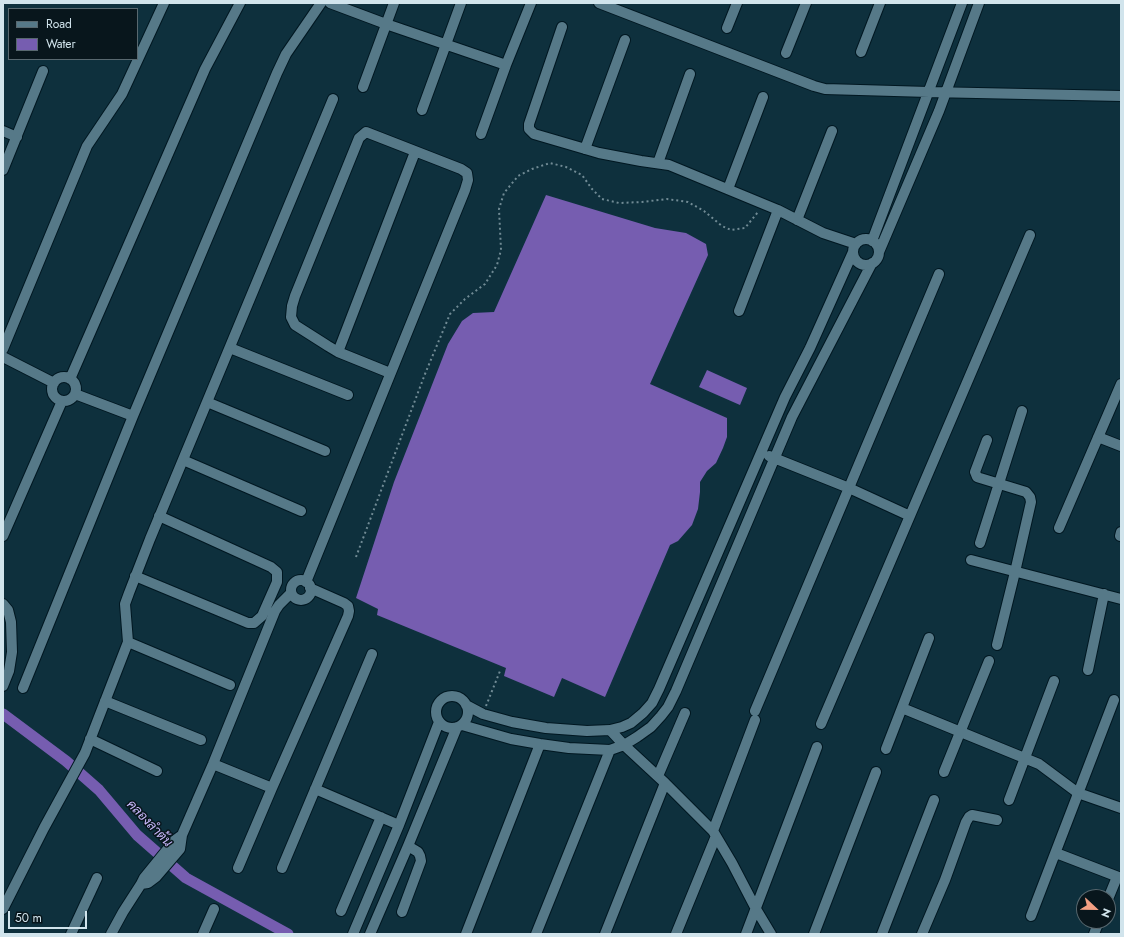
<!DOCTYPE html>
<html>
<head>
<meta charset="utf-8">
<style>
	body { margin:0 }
	#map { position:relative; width:1124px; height:937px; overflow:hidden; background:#0e303d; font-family:Jost,sans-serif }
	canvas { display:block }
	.frame { position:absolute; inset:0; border:4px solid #d1e4ec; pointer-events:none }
	.legend { position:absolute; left:8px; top:8px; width:130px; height:52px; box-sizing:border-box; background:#08161c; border:1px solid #58686f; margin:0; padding:5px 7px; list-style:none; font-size:12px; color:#d1e4ec }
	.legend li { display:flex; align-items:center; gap:8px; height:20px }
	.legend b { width:20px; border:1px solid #58686f }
	.north { position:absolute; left:1076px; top:889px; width:40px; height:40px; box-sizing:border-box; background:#08161c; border:1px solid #58686f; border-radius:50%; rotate:112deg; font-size:11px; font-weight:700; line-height:16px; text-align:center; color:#d1e4ec }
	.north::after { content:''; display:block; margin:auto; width:14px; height:18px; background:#f39f83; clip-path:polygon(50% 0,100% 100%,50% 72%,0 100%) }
	.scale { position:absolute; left:8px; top:911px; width:79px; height:18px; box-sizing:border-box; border:2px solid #d1e4ec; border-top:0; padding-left:5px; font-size:12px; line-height:14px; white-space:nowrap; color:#d1e4ec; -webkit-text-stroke:3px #08161c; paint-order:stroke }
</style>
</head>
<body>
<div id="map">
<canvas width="1124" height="937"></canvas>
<div class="frame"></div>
<ul class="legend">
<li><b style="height:5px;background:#567988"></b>Road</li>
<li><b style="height:11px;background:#765db0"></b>Water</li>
</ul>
<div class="north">N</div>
<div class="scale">50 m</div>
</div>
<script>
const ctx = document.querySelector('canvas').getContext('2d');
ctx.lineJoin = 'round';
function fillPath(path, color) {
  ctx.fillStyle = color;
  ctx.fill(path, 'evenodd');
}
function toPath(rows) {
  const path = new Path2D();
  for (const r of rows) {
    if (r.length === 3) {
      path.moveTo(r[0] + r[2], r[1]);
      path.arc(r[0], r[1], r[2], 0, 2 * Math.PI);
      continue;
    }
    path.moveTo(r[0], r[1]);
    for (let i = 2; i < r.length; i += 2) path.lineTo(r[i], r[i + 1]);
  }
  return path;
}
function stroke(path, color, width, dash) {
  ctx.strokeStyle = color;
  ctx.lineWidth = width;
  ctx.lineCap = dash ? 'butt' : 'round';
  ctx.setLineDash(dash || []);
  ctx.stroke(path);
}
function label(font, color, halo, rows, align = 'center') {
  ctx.font = font + ' Jost,Sarabun,sans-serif';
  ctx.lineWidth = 3;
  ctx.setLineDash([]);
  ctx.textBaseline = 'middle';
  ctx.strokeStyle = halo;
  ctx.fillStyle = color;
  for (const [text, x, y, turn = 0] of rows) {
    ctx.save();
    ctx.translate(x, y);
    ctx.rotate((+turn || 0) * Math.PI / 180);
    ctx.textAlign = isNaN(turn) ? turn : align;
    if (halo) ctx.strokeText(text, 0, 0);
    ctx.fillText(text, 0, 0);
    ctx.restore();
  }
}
fillPath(toPath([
	[546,195,655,228,686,233,706,244,708,255,650,384,727,418,727,437,723,448,716,463,707,471,700,482,700,492,698,509,692,525,678,541,670,545,605,697,562,678,554,697,504,676,506,668,377,615,378,609,356,598,394,482,448,344,462,321,473,313,494,312],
	[707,370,747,388,740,405,699,387]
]), '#765db0');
stroke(toPath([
	[3,714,66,761,99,790,137,835,186,878,288,934]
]), '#765db0', 11);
const minor = toPath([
	[330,3,386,24,506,65,481,134],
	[599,3,814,86,825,89,929,92,1121,96],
	[562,27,529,124,529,129,534,134,599,153,641,161,669,165,778,210,823,233,856,244],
	[727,28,737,3],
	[861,52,880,3],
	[786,53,806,3],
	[506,65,531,3],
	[363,87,394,3],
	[422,110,461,3],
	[3,131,17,137],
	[585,149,625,40],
	[658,163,690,74],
	[3,170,43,71],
	[728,189,763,97],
	[797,220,832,131],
	[866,252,13],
	[872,241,962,3],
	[879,252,939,111,979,3],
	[739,311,778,210],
	[230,348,348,395],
	[3,349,87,146,122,94,164,3],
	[338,352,415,152],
	[3,357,54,383],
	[64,389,12],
	[70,379,205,69,240,3],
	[75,394,133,416],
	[207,402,325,451],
	[1098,437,1121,446],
	[987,440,975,472,977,477,980,478,1026,492,1030,497,1031,502,1015,572,997,645],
	[769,456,849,488,910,516],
	[183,460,301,511],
	[1059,528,1121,384],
	[3,536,62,401],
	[1120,536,1121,532],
	[980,543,1022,411],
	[971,560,1121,599],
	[135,576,248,623,254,623,262,616,277,582,277,572,271,567,159,516],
	[301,590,10],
	[306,582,465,190,468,180,467,173,461,169,366,132,359,138,295,296,292,306,291,317,295,325,328,346,338,352,390,373],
	[3,604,8,610,11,622,12,652,9,671,3,686],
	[128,642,230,685],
	[1088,670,1104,594],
	[23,688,133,416,277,73,286,54,321,3],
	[452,712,16],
	[105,701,201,740],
	[466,705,483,714,512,722,546,728,587,731,610,730,622,727,631,723,643,713,652,703,659,689,785,397,810,348,853,252],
	[902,708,1039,764,1078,793,1121,808],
	[755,711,939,274],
	[821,724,1030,235],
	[462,725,511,739,540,744,569,748,610,750,624,745,637,737,651,727,661,716,668,707,676,691,792,417,872,263],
	[610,730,624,745,665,783,713,831,732,863,756,909,771,934],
	[90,739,157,771],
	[886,749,929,638],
	[213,764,272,788],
	[944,772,989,661],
	[658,776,685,713],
	[315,789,399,825],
	[1009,800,1054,681],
	[713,831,755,720],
	[1056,853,1121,878],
	[238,868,272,788,348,616,349,611,348,606,344,603,310,588],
	[282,868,372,654],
	[141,884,148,883,156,877,180,849,182,835,213,764,275,611,279,605,291,593],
	[1108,899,1117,877],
	[3,909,44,828,85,753,128,642,125,604,129,593,150,539,333,99],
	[341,911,381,817],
	[402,912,421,861,420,856,418,852,408,846],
	[1031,916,1114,700],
	[71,934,97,878],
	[111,934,123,912,141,884,144,878,175,840,182,835],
	[203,934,214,909],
	[353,934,399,825,439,722],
	[370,934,408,846,457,727],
	[466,934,540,744],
	[536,934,610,750],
	[605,934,665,783],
	[676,934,716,836],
	[746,934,817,747],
	[814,934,876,772],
	[882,934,934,800],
	[922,934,945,880,966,822,969,817,972,815,997,820],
	[1094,934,1099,921]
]);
stroke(minor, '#001721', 12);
stroke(toPath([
	[356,557,425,374,450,314,465,299,485,284,497,265,501,250,499,209,504,193,518,176,532,169,550,163,566,167,582,175,592,189,602,199,619,203,642,202,667,199,688,202,704,211,722,226,731,230,745,228,758,212],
	[486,706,500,671]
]), '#718b95', 2, [2, 3]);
stroke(minor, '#567988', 10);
label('italic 13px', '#cab9fc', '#08161c', [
	["คลองลำต้น",149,824,46]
]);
</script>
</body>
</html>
